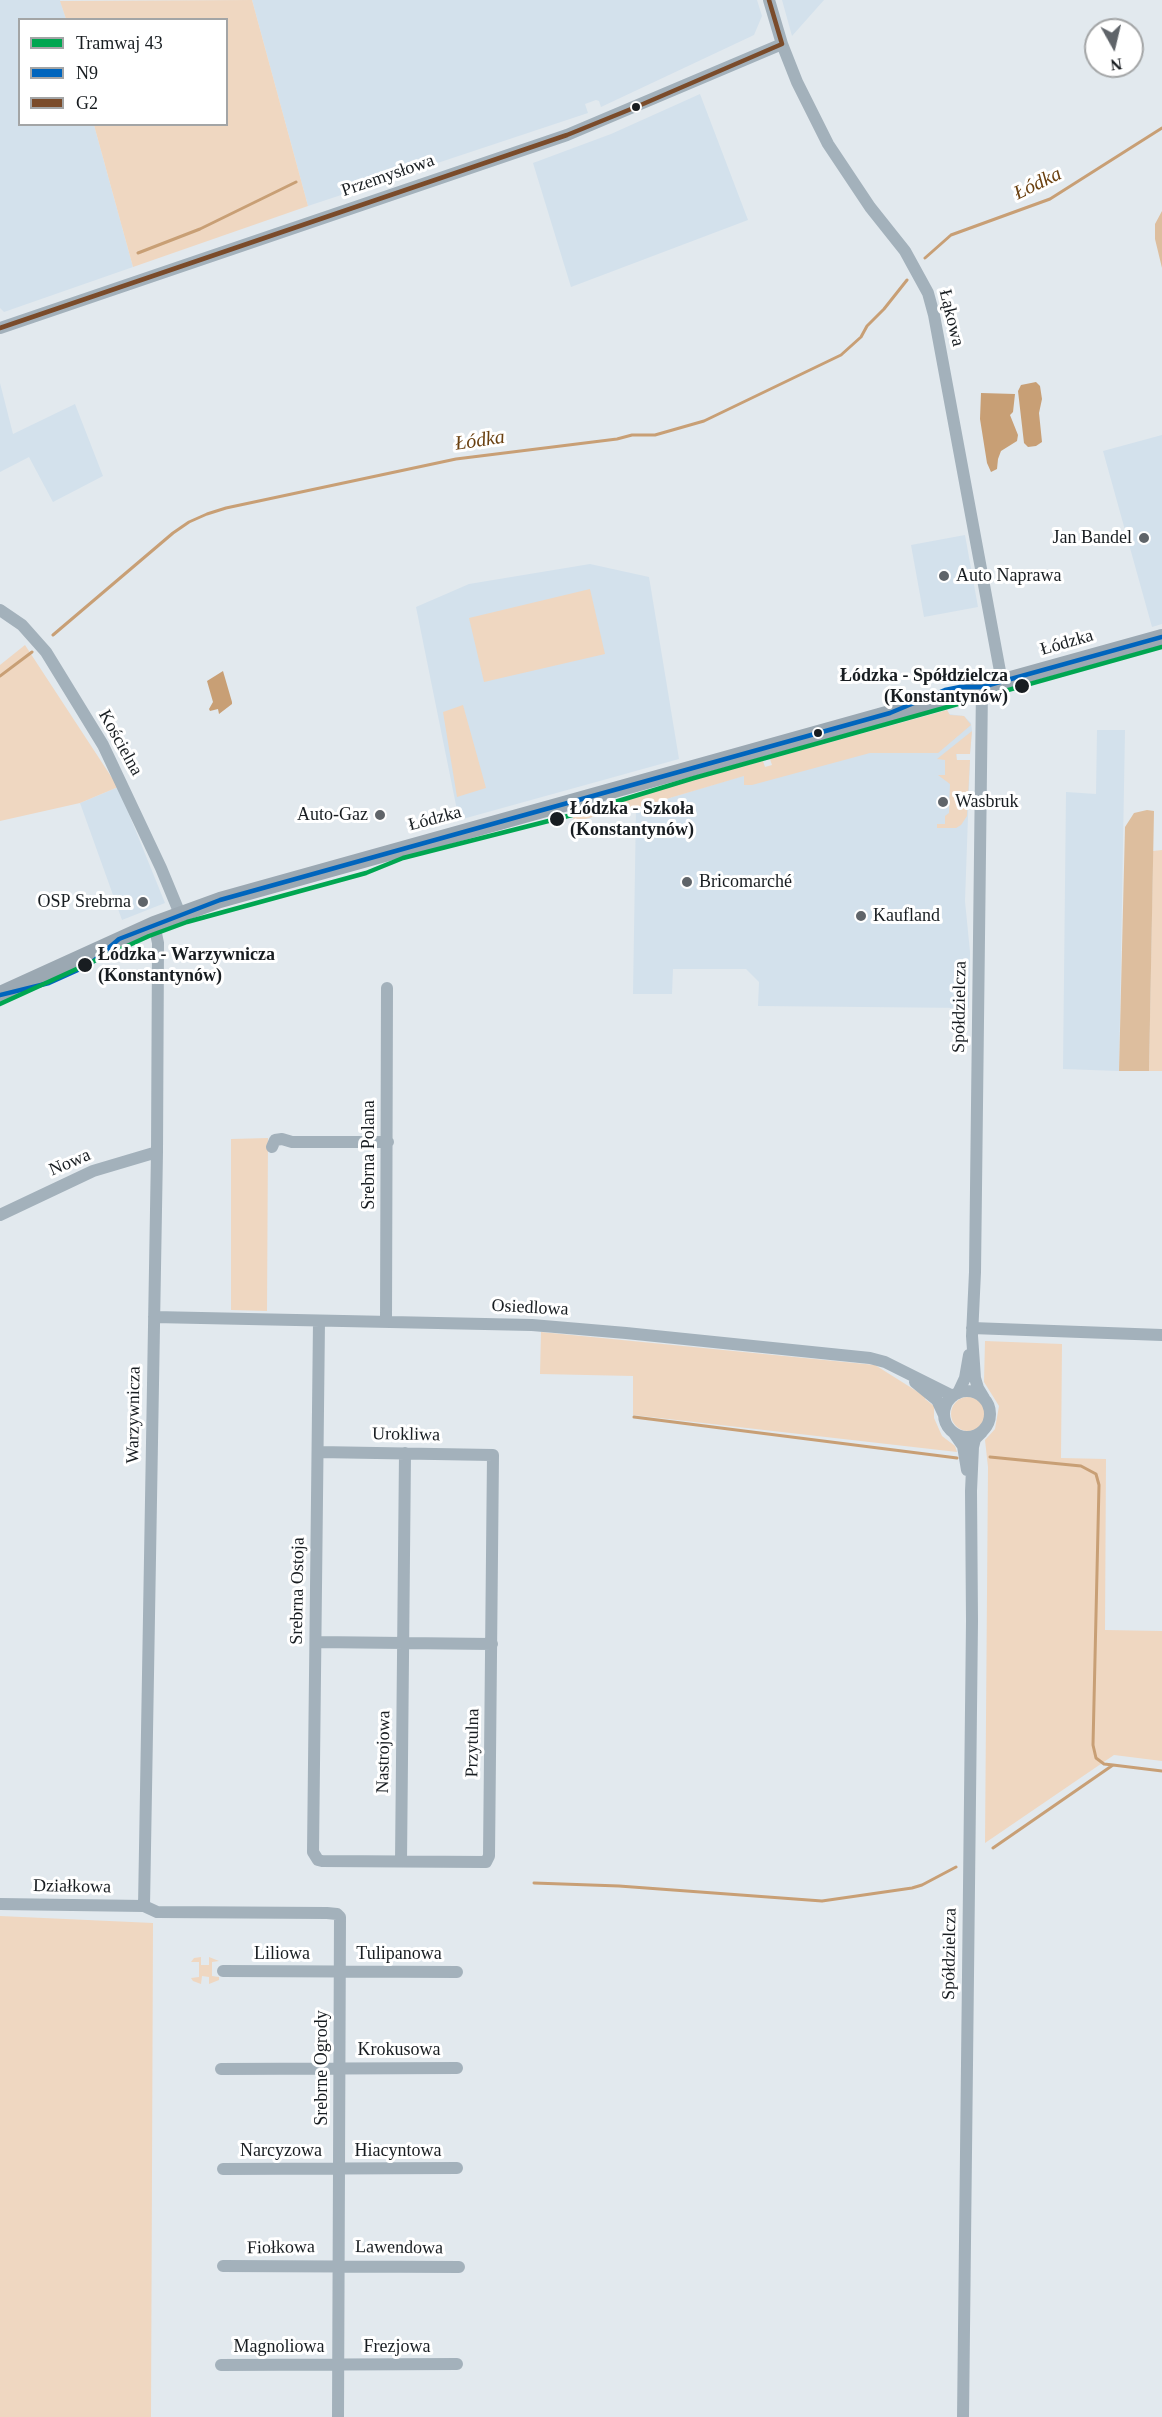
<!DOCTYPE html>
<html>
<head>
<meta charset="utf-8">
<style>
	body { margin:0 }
	#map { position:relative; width:1162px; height:2417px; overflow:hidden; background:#e2e9ee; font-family:"Times New Roman",serif }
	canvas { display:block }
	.legend { position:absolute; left:18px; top:18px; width:210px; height:108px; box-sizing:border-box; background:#fff; border:2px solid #a3a5a6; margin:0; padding:8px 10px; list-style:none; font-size:18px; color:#181d21 }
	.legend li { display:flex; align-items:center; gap:12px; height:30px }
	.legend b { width:30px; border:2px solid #a3a5a6 }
	.north { position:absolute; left:1084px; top:18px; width:60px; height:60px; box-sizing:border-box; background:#fff; border:2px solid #a3a5a6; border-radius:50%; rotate:172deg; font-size:16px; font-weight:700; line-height:24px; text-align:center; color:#181d21 }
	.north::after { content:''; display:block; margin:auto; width:21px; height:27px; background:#5f6469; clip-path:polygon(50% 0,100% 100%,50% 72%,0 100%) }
</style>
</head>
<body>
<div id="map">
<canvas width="1162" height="2417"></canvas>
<ul class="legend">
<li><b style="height:8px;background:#00a651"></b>Tramwaj 43</li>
<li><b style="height:8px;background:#0065bd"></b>N9</li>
<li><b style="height:8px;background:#7a4b2a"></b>G2</li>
</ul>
<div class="north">N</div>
</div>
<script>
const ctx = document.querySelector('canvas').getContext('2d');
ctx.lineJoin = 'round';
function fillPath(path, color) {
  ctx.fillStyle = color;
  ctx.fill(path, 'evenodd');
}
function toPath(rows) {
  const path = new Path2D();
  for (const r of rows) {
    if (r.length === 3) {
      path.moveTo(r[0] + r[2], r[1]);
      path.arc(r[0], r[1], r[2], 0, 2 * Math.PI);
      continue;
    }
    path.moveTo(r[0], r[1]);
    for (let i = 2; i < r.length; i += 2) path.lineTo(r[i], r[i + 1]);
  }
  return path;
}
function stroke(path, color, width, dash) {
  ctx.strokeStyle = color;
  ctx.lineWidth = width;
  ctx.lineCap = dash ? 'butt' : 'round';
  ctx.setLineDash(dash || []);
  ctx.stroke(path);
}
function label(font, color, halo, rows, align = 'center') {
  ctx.font = font + ' "Times New Roman",serif';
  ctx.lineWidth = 6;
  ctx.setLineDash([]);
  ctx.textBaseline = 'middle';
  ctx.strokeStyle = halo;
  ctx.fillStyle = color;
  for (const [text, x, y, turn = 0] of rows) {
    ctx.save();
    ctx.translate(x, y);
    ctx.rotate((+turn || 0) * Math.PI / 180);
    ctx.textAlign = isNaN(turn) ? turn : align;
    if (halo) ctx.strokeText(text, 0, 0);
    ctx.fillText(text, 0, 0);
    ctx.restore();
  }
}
fillPath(toPath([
	[0,0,60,0,66,19,20,20,20,124,94,125,133,267,4,312,0,308],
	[252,0,757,0,762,16,754,35,601,107,599,101,596,100,585,104,588,113,308,206],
	[782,0,824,0,792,36],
	[700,94,748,220,571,287,533,163,611,134],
	[0,383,13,434,75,404,103,476,53,502,29,457,0,472],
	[1162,435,1162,624,1152,627,1103,451],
	[965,535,978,607,924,617,911,545],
	[590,564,649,577,679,759,459,820,416,607,469,584],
	[948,714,964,716,971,723,972,731,970,754,957,753,956,760,970,760,965,901,970,952,969,1008,758,1006,759,982,746,969,673,969,672,994,633,994,636,808],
	[1097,730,1125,730,1119,1071,1063,1069,1066,792,1096,794],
	[118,787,165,903,122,920,80,803]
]), '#d3e1ec');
fillPath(toPath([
	[252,0,308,206,133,267,94,125,226,124,226,20,66,19,60,1,57,1],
	[590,589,605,654,484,682,469,618],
	[25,645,118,787,80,803,0,821,0,665],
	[463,705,486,788,457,797,443,712],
	[947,710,950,715,964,716,971,725,938,753,870,753,752,785,744,785,744,776,636,808,634,806,574,822,573,817,689,781,763,761,765,767,772,765,770,759],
	[972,731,970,754,956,754,957,760,970,760,967,816,961,825,956,828,937,828,937,824,945,824,945,816,949,813,950,784,938,775,945,775,945,760,937,759],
	[1162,850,1162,1071,1149,1071,1153,851],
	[268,1138,267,1311,231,1310,231,1139],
	[541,1332,875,1365,926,1397,925,1399,934,1406,934,1418,942,1436,955,1446,957,1452,633,1415,633,1376,540,1374],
	[985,1341,1062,1344,1061,1458,1106,1459,1105,1630,1162,1631,1162,1761,1114,1755,985,1843,988,1467,985,1440,995,1429,999,1406,984,1382],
	[968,1414,17],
	[0,1916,153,1923,151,2417,0,2417],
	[201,1957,201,1965,209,1965,209,1957,219,1961,212,1962,212,1976,219,1977,219,1980,209,1984,209,1977,202,1976,201,1984,193,1981,191,1978,199,1977,199,1962,191,1962,194,1958]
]), '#efd7c1');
fillPath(toPath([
	[1162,211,1162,268,1155,239,1155,224],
	[1147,810,1154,811,1149,1071,1119,1071,1125,827,1134,813]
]), '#ddbe9e');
fillPath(toPath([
	[1036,382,1040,386,1042,399,1039,413,1042,442,1036,446,1028,447,1024,443,1018,391,1021,385],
	[981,393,1015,394,1013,412,1010,415,1018,435,1017,441,1001,451,998,459,997,469,991,472,987,463,980,419],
	[223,671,232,702,232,704,219,714,218,709,210,711,209,709,213,702,207,681]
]), '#c89f75');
stroke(toPath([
	[138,253,200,229,296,182],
	[925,258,951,235,1050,199,1162,128],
	[53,635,173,533,189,522,207,514,226,508,456,459,617,439,632,435,655,435,704,421,841,355,861,337,867,326,884,309,907,280],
	[0,676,32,652],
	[634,1417,957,1458],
	[990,1457,1081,1466,1096,1474,1099,1485,1093,1745,1096,1758,1104,1764,1113,1765],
	[993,1848,1113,1765,1162,1771],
	[534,1883,619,1886,822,1901,912,1888,922,1885,956,1867]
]), '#c89f75', 3);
stroke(toPath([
	[769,0,782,44,797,82,828,144,870,207,905,251,928,293,934,315,1002,682],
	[0,328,567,135,782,44],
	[0,610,22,625,46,652,103,745,161,868,180,914],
	[982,687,975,1272,972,1336,975,1378,978,1388,984,1398],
	[272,1147,275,1140,282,1139,292,1142,388,1142],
	[0,1215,93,1171,157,1152],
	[154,1317,532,1325,626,1333,870,1358,885,1362,953,1396],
	[386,1322,387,988],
	[972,1328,1162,1335],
	[915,1382,937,1400,944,1415],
	[967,1414,23],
	[958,1393,965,1378,969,1355],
	[954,1433,963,1446,967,1470],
	[318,1452,493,1455,489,1856,486,1862,322,1861,318,1860,313,1852,319,1321],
	[316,1642,492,1644],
	[401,1861,405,1453],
	[0,1904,144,1906,157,1912,327,1913,337,1914,340,1917,338,2417],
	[144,1906,157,1152,158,943,154,924],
	[223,1971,457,1972],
	[221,2069,457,2068],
	[223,2169,457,2168],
	[223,2266,459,2267],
	[221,2365,457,2364],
	[963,2417,972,1621,971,1491,973,1447,975,1439,982,1432]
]), '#a3b1bb', 12);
stroke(toPath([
	[0,994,154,924,220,900,890,713,941,701,982,687,1162,637]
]), '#9ba8b2', 16);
stroke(toPath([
	[0,995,49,983,89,965,119,939,220,900,890,713,945,690,960,687,982,687,1162,637]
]), '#0065bd', 4.5);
stroke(toPath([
	[0,328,567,135,636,107,782,44,769,0]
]), '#7a4b2a', 4.5);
stroke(toPath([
	[0,1004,149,936,187,922,366,873,403,858,572,815,694,778,1162,647]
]), '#00a651', 4.5);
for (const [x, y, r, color] of [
	[636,107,5,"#181d21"],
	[1144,538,6,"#5f6469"],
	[944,576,6,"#5f6469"],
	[1022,686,8,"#181d21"],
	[818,733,5,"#181d21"],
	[943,802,6,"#5f6469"],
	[380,815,6,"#5f6469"],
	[557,819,8,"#181d21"],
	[687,882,6,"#5f6469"],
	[143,902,6,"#5f6469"],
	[861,916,6,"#5f6469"],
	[85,965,8,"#181d21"]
]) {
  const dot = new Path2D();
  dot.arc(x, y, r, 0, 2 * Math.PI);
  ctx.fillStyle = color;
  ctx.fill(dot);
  stroke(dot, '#fff', 2);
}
label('18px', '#181d21', '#fff', [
	["Przemysłowa",388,176,-19],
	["Łąkowa",951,318,76],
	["Łódzka",1067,643,-16],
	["Kościelna",120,743,61],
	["Łódzka",435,819,-15],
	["Spółdzielcza",960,1007,-89],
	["Srebrna Polana",369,1155,-90],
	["Nowa",70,1163,-23],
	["Osiedlowa",530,1308,3],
	["Warzywnicza",134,1415,-89],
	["Urokliwa",406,1435,1],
	["Srebrna Ostoja",298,1591,-89],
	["Przytulna",473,1743,-89],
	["Nastrojowa",384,1752,-89],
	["Działkowa",72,1887,1],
	["Liliowa",282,1954],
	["Tulipanowa",399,1954],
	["Spółdzielcza",950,1954,-89],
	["Krokusowa",399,2050],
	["Srebrne Ogrody",322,2068,-90],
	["Narcyzowa",281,2151],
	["Hiacyntowa",398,2151],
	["Fiołkowa",281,2248,-1],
	["Lawendowa",399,2248,1],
	["Magnoliowa",279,2347],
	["Frezjowa",397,2347]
]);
label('18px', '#181d21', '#fff', [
	["Jan Bandel",1132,538,"right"],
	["Auto Naprawa",956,576],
	["Wasbruk",955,802],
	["Auto-Gaz",368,815,"right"],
	["Bricomarché",699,882],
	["OSP Srebrna",131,902,"right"],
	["Kaufland",873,916]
], 'left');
label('bold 18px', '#181d21', '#fff', [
	["Łódzka - Spółdzielcza",1008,676,"right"],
	["(Konstantynów)",1008,697,"right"],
	["Łódzka - Szkoła",570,809],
	["(Konstantynów)",570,830],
	["Łódzka - Warzywnicza",98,955],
	["(Konstantynów)",98,976]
], 'left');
label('italic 20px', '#6a4010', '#fff', [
	["Łódka",1038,184,-26],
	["Łódka",480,441,-8]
]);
</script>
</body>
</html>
